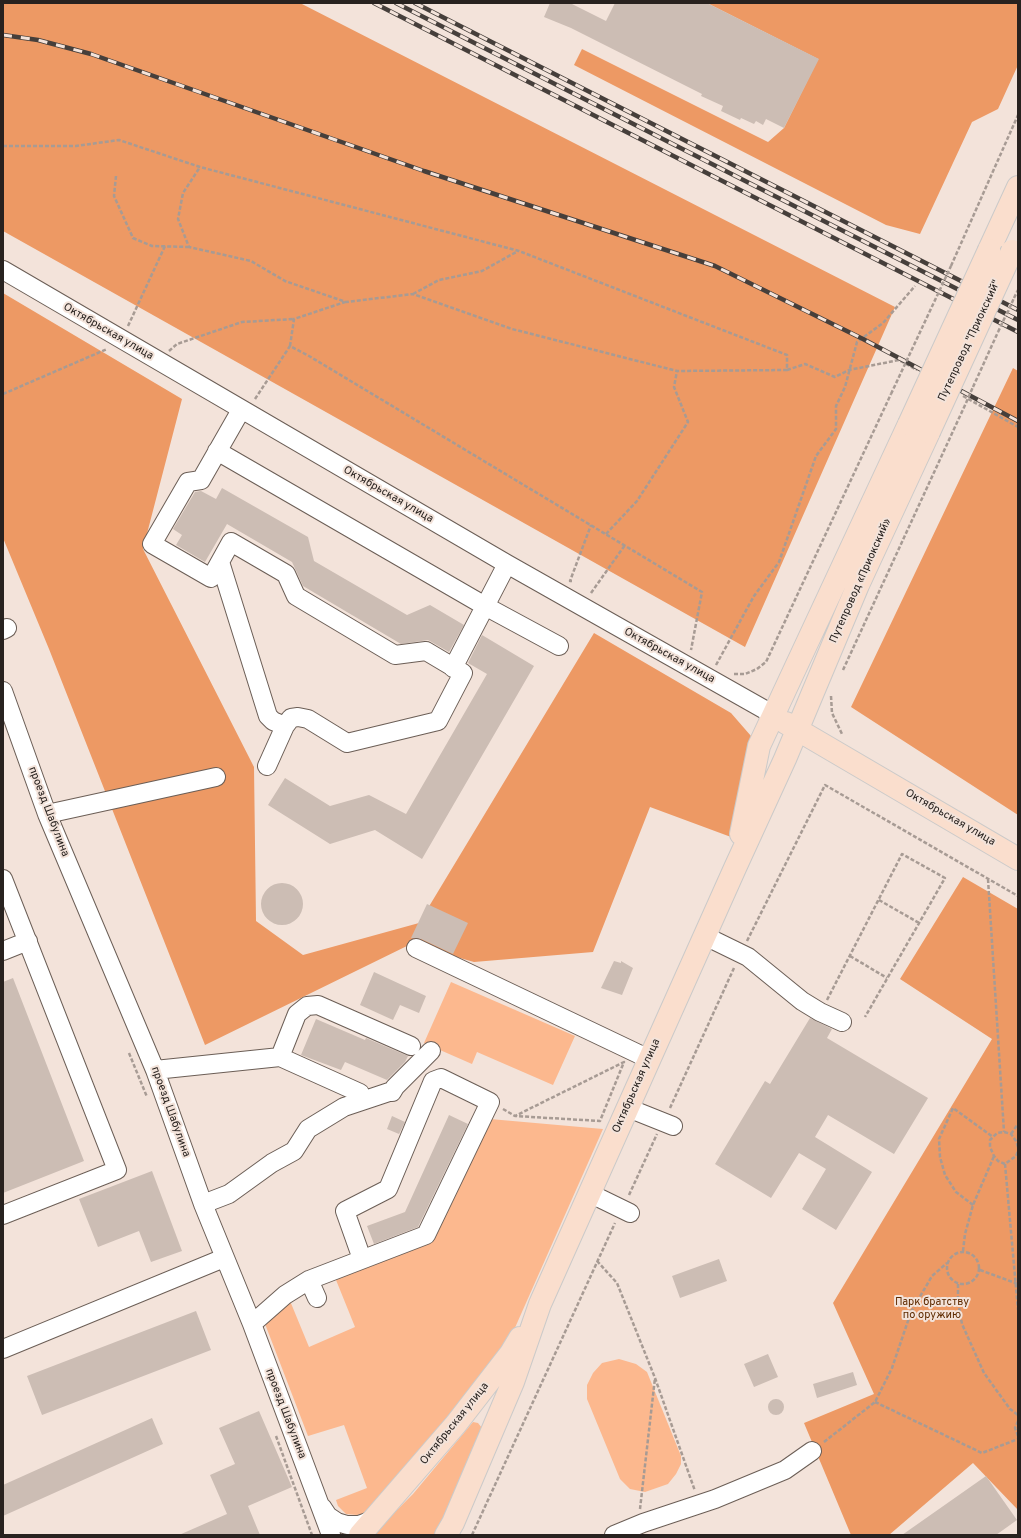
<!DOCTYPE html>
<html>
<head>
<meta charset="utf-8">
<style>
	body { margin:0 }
	#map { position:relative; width:1021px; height:1538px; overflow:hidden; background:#f3e3da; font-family:Overpass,sans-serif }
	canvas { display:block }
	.frame { position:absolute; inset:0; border:4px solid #28221f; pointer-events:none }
</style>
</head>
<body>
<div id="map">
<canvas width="1021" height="1538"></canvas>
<div class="frame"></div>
</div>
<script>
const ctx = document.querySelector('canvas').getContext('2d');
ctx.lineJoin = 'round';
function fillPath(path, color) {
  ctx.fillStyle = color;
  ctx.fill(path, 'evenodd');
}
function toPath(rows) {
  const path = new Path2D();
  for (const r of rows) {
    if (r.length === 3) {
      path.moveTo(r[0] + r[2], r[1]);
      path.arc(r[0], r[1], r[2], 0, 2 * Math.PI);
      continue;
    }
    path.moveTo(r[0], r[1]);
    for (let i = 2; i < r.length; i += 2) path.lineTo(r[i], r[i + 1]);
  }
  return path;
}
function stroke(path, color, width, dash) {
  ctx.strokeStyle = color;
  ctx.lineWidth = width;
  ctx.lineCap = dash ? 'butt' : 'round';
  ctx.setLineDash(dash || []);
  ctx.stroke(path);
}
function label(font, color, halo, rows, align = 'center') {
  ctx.font = font + ' Overpass,sans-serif';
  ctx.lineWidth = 4;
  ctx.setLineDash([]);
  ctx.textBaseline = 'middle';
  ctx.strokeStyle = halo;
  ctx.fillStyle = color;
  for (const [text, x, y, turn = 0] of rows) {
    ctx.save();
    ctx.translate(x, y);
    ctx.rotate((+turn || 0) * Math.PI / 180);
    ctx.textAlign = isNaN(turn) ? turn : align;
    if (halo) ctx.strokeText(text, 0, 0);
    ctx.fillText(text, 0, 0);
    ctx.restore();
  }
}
fillPath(toPath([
	[451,982,575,1036,553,1085,477,1052,472,1064,424,1043],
	[490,1119,603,1129,510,1339,480,1380,369,1512,357,1515,346,1514,338,1506,336,1500,367,1488,344,1425,308,1436,262,1316,288,1296,309,1347,355,1327,334,1275,427,1239],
	[619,1359,636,1364,647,1372,681,1456,681,1464,676,1474,668,1484,645,1492,630,1489,620,1479,587,1399,587,1385,593,1373,602,1363],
	[473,1422,478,1423,482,1428,477,1444,436,1535,372,1535,413,1494]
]), '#fcb88e');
fillPath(toPath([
	[3,3,300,3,895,307,745,647,3,231],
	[707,3,1018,3,1018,65,998,109,972,122,920,234,886,225,574,65,582,49,768,142,784,128,818,59],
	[3,293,182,399,143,549,254,767,256,921,303,955,419,923,594,633,731,713,751,736,748,763,731,837,650,807,593,952,474,962,411,944,205,1045,49,649,3,538],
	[1013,368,1018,371,1018,815,851,707],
	[963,877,1018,909,1018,1510,973,1463,889,1535,851,1535,804,1423,874,1394,833,1303,992,1039,900,979]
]), '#ed9964');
fillPath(toPath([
	[550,3,570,3,606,21,615,3,707,3,819,59,784,128,766,119,763,125,756,121,754,124,741,118,740,120,721,111,723,106,701,96,702,94,571,28,544,17],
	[222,488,308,537,314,561,407,615,430,605,464,625,449,652,428,640,401,644,303,586,292,562,227,524,205,562,176,545,182,535,173,529,195,492,201,491,216,499],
	[482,635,534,666,422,859,375,830,330,844,268,805,285,778,330,806,369,795,406,814,487,674,468,663],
	[282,904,21],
	[427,904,468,923,453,954,421,939,411,938],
	[614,961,621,963,621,961,633,968,622,995,601,988],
	[374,972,426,996,419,1013,400,1005,393,1020,360,1005],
	[13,978,84,1161,3,1193,3,982],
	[810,1018,832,1029,827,1038,928,1098,894,1154,828,1115,815,1137,872,1172,836,1230,802,1209,826,1169,799,1153,771,1198,715,1164,765,1081,770,1084],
	[316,1019,365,1040,366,1038,408,1056,405,1062,387,1080,345,1062,341,1070,301,1055],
	[449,1115,468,1124,418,1227,374,1244,367,1226,405,1212],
	[392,1116,405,1122,399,1134,387,1129],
	[152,1171,182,1251,151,1262,139,1231,98,1247,79,1199],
	[719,1259,727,1281,680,1298,672,1276],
	[196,1311,211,1350,42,1415,27,1376],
	[768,1354,778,1377,754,1387,744,1364],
	[853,1372,857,1385,817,1398,813,1384],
	[776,1407,8],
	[259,1411,292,1487,248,1506,260,1535,179,1535,227,1514,210,1475,235,1464,219,1428],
	[152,1418,163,1444,3,1516,3,1485],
	[986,1476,1017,1520,996,1535,902,1535]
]), '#ccbdb4');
const minor = toPath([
	[3,270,507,564,774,715],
	[217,451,485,606,559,646],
	[220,562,268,716,273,721,285,726,291,718,298,717,308,719,347,743,438,721,463,673,426,651,395,655,296,596,286,574,231,542,211,578,152,544,188,482,201,480,241,410],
	[3,630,7,628],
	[453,668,507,564],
	[3,691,47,814,155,1070,203,1204,252,1324,331,1535],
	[267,766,285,726],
	[47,814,216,777],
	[3,879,117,1170,3,1215],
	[705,936,748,957,802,1001,820,1012,842,1022],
	[416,948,649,1059],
	[3,951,28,941],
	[280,1057,360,1093],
	[155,1070,280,1057,297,1014,307,1006,318,1005,411,1046],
	[628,1108,673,1126],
	[589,1193,630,1213],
	[203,1204,229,1194,272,1163,294,1151,308,1129,344,1107,389,1092,392,1092,395,1087,431,1051],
	[309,1280,317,1298],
	[252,1324,285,1295,309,1280,426,1235,490,1102,441,1078,433,1081,388,1189,345,1211,362,1259],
	[3,1349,224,1258],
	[322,1507,328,1516,337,1522,347,1525,359,1525,373,1520],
	[614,1535,643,1523,715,1499,785,1470,812,1451]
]);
const major = toPath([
	[989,250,1018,187],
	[786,723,1018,859],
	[741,834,759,746,909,424],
	[360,1535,456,1424,511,1353,520,1338],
	[446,1535,453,1523,513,1382,540,1304,735,868,785,759,858,585,929,432]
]);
stroke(minor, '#6b5e56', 20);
stroke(major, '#cbcac9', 24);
stroke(toPath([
	[3,146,76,146,119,140,200,167,519,251,787,355,787,370,677,371,512,329,413,294,346,302,285,281,251,261,189,247,178,219,183,193,200,167],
	[116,176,114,196,133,238,152,246,189,247],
	[951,266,1018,115],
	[413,294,439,280,482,271,518,251],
	[1014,298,1018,290],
	[1006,315,1007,314],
	[128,326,165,246],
	[290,346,294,319,345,302],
	[169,351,177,344,242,322,294,319],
	[787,370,805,364,835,377,849,370,899,360,917,370],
	[973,387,998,332],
	[3,394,107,349],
	[963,396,1018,427],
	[255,399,290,346,309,356,702,592,691,650],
	[606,534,637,501,688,422,674,387,677,371],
	[572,581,570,581,591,525],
	[591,593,625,545],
	[716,665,754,596,779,562,816,456,836,429,836,406,845,387,857,342,883,323,915,286],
	[843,670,966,403],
	[734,674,745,674,757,669,766,662,891,394],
	[831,696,832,713,842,734],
	[988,879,1004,1132],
	[879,900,919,923],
	[747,941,825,785,1018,896],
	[850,956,887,978],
	[827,1000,902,854,945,878,865,1017],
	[129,1053,147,1097],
	[670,1108,734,968],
	[503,1109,515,1116,600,1121,624,1062,515,1116],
	[1011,1134,1018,1124],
	[1018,1147,1016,1141,1011,1134,1004,1132,997,1133,990,1140,990,1147,994,1156,998,1161,1005,1164,1016,1156,1018,1151],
	[1005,1164,1018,1310],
	[629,1195,657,1134],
	[973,1205,956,1192,945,1175,940,1157,939,1139,953,1108,993,1137],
	[963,1251,965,1234,973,1205,994,1156],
	[963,1268,16],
	[597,1261,617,1283,655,1378,695,1491],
	[980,1270,1018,1284],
	[958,1284,958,1302,962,1324,975,1353,984,1373,1010,1409,1018,1415],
	[875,1402,982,1453,1018,1439],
	[1018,1421,1015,1428,1018,1436],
	[276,1436,312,1535],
	[824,1442,875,1402,892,1368,911,1312,932,1276,947,1263],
	[640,1509,655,1378],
	[472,1535,615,1223]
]), '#a79b94', 2.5, [4, 2]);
stroke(minor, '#fff', 18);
stroke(major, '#fadecd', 22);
const rail = toPath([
	[374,3,1018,332],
	[396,3,1018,320],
	[415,3,1018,310],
	[3,35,38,40,91,54,424,171,715,266,863,339,1018,421]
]);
stroke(rail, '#463f3b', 4.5);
stroke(rail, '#f3e3da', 3, [9]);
const majorBridge = toPath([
	[909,424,989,250],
	[929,432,1012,251]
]);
stroke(majorBridge, '#cbcac9', 24, []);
stroke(toPath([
	[1007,314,1014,298],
	[998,332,1006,315],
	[891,394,951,266],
	[966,403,973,387]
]), '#a79b94', 2.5, [4, 2]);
stroke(majorBridge, '#fadecd', 22);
label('11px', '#28221f', '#f3e3da', [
	["Октябрьская улица",108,332,30],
	["Путепровод \"Приокский\"",970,341,-65],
	["Октябрьская улица",388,495,30],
	["Путепровод «Приокский»",861,581,-66],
	["Октябрьская улица",669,656,29],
	["проезд Шабулина",48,812,69],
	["Октябрьская улица",950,818,30],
	["Октябрьская улица",637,1086,-66],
	["проезд Шабулина",170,1112,70],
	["проезд Шабулина",285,1414,69],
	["Октябрьская улица",455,1424,-51]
]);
label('11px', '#5f2b00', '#f3e3da', [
	["Парк братству",932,1303],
	["по оружию",932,1316]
]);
</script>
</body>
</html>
